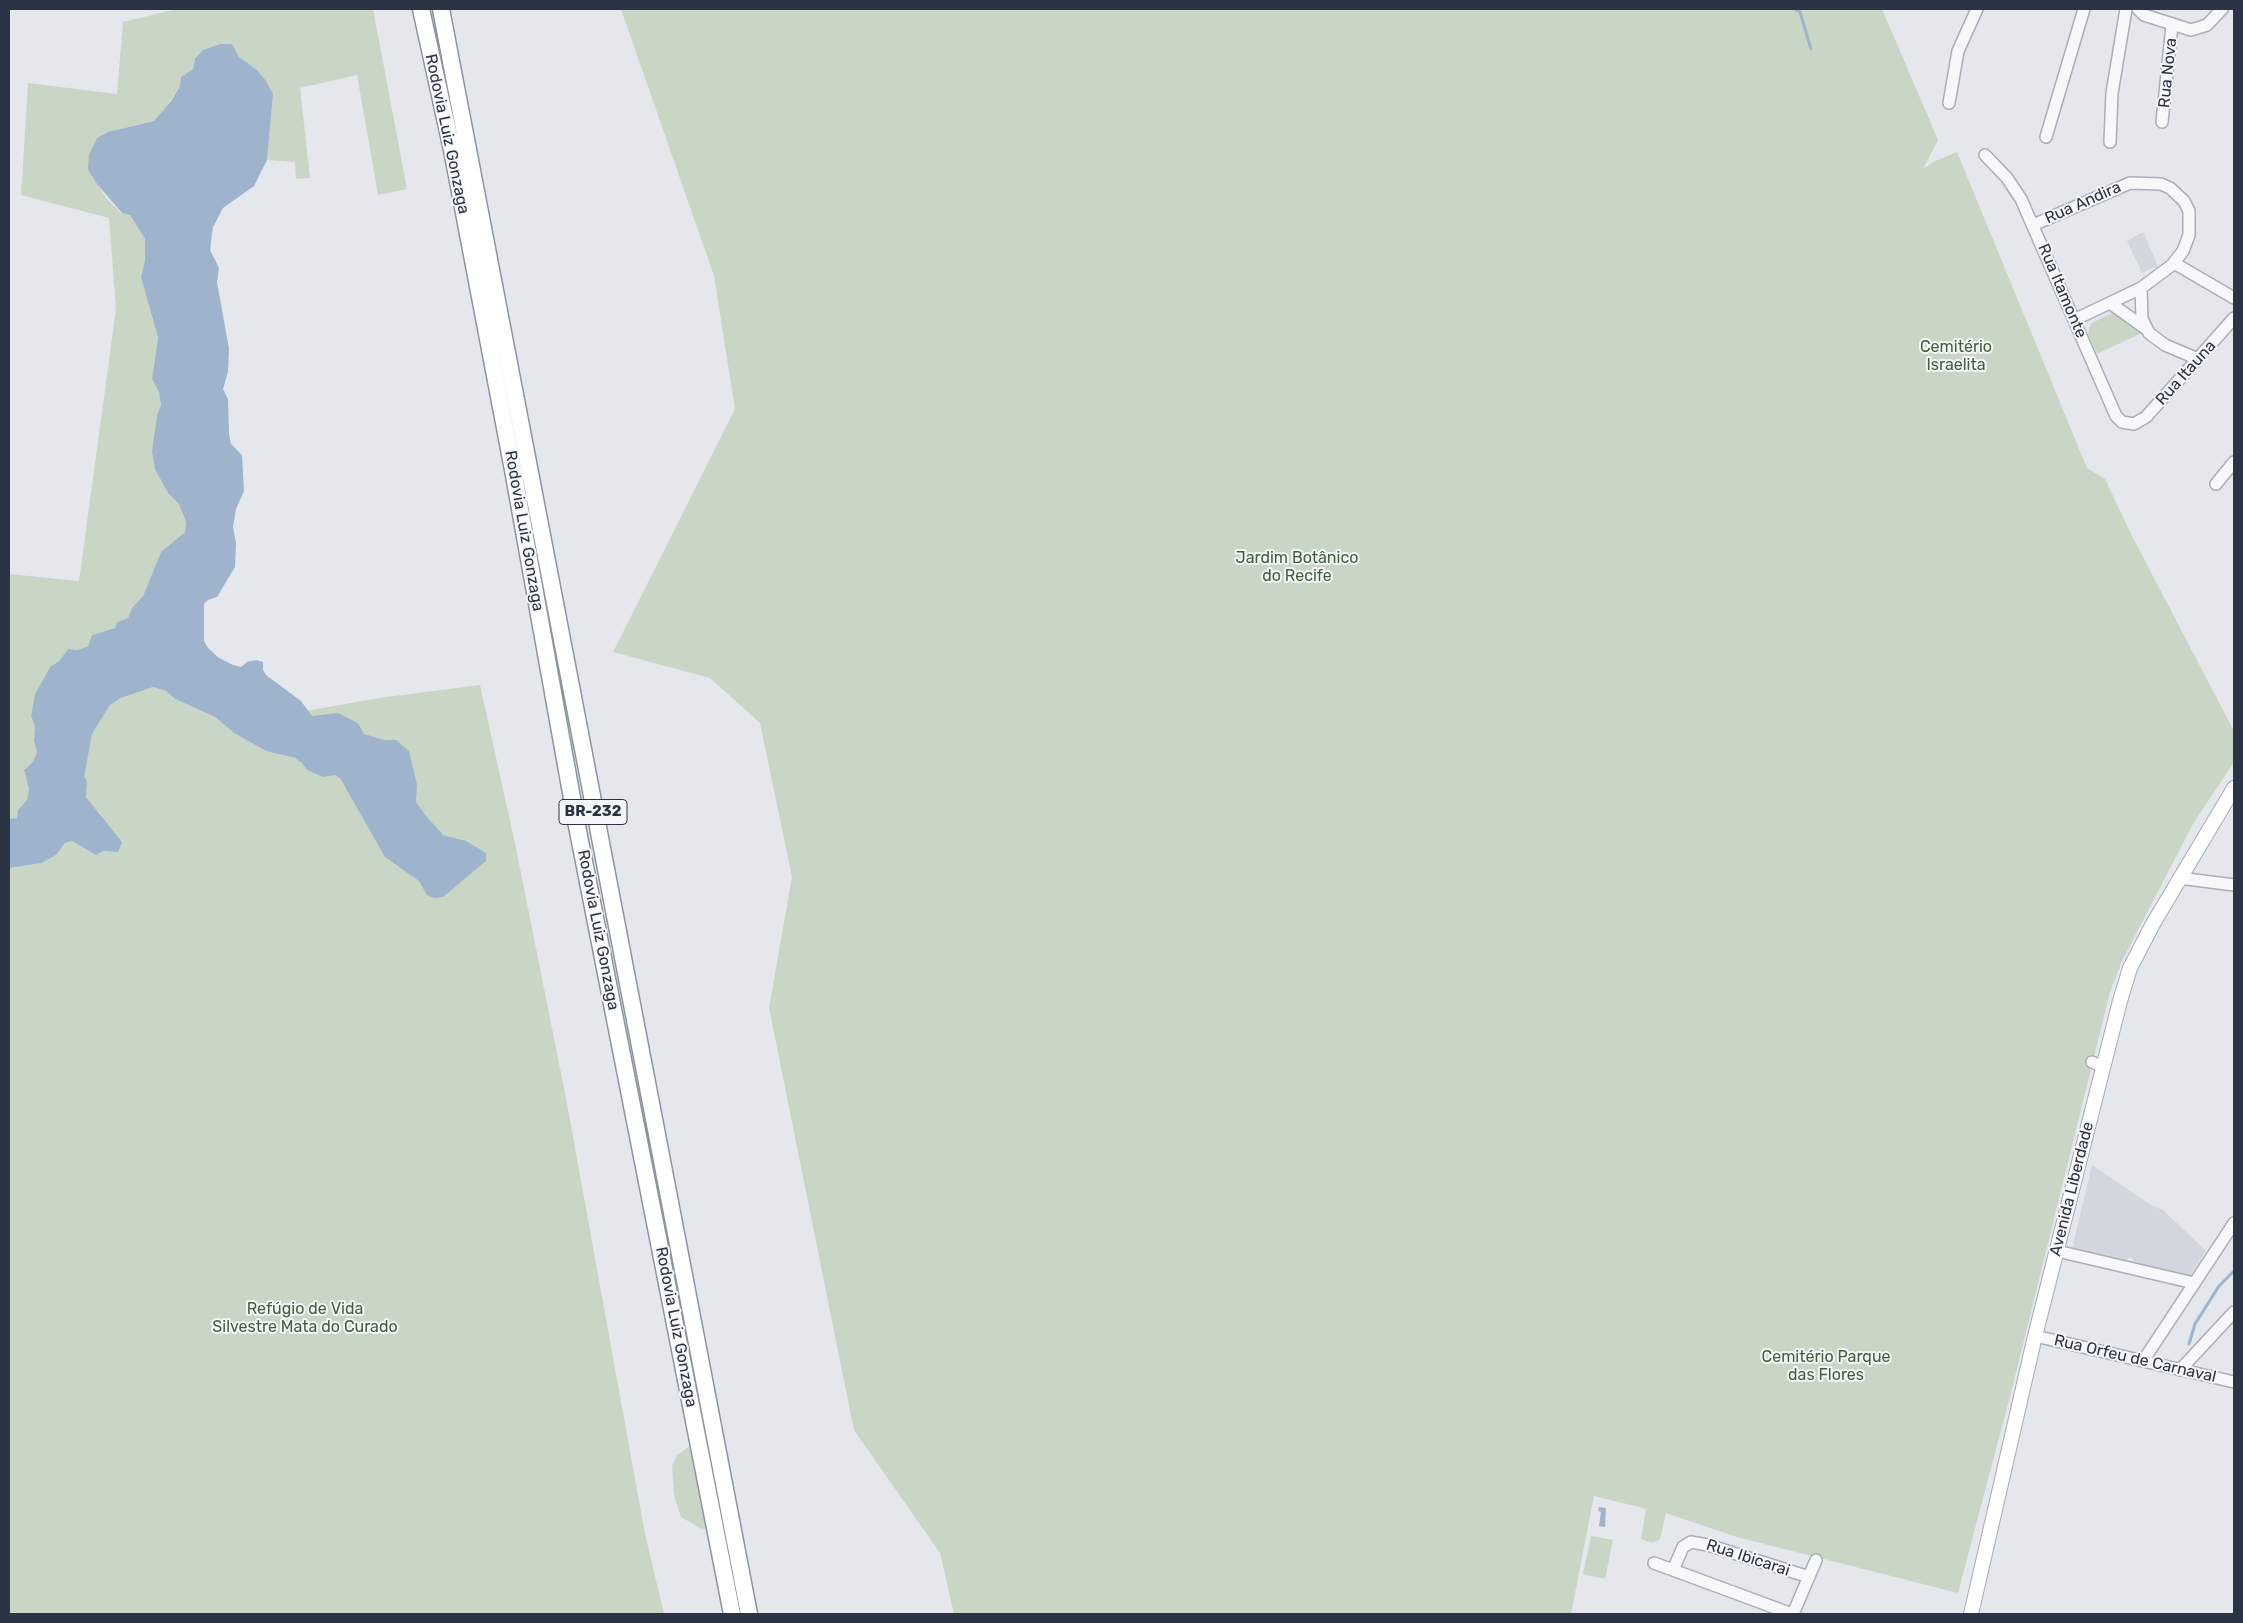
<!DOCTYPE html>
<html>
<head>
<meta charset="utf-8">
<style>
	body { margin:0 }
	#map { position:relative; width:2243px; height:1623px; overflow:hidden; background:#e4e7ec; font-family:Rubik,sans-serif }
	canvas { display:block }
	.frame { position:absolute; inset:0; border:10px solid #2b3445; pointer-events:none }
</style>
</head>
<body>
<div id="map">
<canvas width="2243" height="1623"></canvas>
<div class="frame"></div>
</div>
<script>
const ctx = document.querySelector('canvas').getContext('2d');
ctx.lineJoin = 'round';
function fillPath(path, color) {
  ctx.fillStyle = color;
  ctx.fill(path, 'evenodd');
}
function toPath(rows) {
  const path = new Path2D();
  for (const r of rows) {
    path.moveTo(r[0], r[1]);
    for (let i = 2; i < r.length; i += 2) path.lineTo(r[i], r[i + 1]);
  }
  return path;
}
function stroke(path, color, width, dash) {
  ctx.strokeStyle = color;
  ctx.lineWidth = width;
  ctx.lineCap = dash ? 'butt' : 'round';
  ctx.setLineDash(dash || []);
  ctx.stroke(path);
}
function label(font, color, halo, rows, align = 'center') {
  ctx.font = font + ' Rubik,sans-serif';
  ctx.lineWidth = 4;
  ctx.setLineDash([]);
  ctx.textBaseline = 'middle';
  ctx.strokeStyle = halo;
  ctx.fillStyle = color;
  for (const [text, x, y, turn = 0] of rows) {
    ctx.save();
    ctx.translate(x, y);
    ctx.rotate((+turn || 0) * Math.PI / 180);
    ctx.textAlign = isNaN(turn) ? turn : align;
    if (halo) ctx.strokeText(text, 0, 0);
    ctx.fillText(text, 0, 0);
    ctx.restore();
  }
}
fillPath(toPath([
	[2143,232,2158,266,2142,273,2127,241],
	[2092,1165,2151,1205,2163,1210,2206,1251,2188,1279,2137,1266,2131,1257,2122,1262,2072,1249]
]), '#d2d6de');
fillPath(toPath([
	[177,9,373,9,407,189,378,195,357,75,300,88,310,178,296,179,295,162,267,160,273,94,239,57,195,59,193,69,181,77,180,86,162,113,154,121,121,129,88,170,107,199,121,213,130,215,145,239,145,260,141,277,158,338,152,379,159,392,161,405,157,415,152,451,168,493,179,504,186,522,185,532,161,552,143,596,132,608,128,618,117,622,115,628,92,635,88,646,79,650,68,649,59,661,50,667,35,694,31,716,35,726,34,741,37,752,33,762,24,770,29,791,27,800,18,810,18,818,9,819,9,574,79,581,116,309,109,218,21,195,28,83,117,94,123,22],
	[621,9,1882,9,1938,140,1923,169,1933,162,1957,152,2087,468,2105,479,2132,536,2234,731,2234,762,2193,824,2122,961,2110,992,2013,1385,1958,1593,1737,1537,1666,1513,1660,1539,1653,1543,1641,1539,1646,1509,1651,1510,1594,1496,1571,1614,954,1614,940,1553,854,1430,769,1008,792,877,760,723,710,678,613,652,735,409,714,276],
	[2116,311,2144,332,2097,354,2088,334,2090,326,2092,323],
	[480,685,515,843,566,1098,645,1534,664,1614,9,1614,9,868,42,863,56,855,65,843,72,841,96,855,122,842,104,822,100,813,91,805,86,797,87,781,83,777,92,734,110,705,121,698,153,687,166,691,175,699,215,717,234,733,266,751,295,758,306,711,379,698],
	[690,1446,709,1530,700,1528,681,1517,674,1495,672,1466,677,1455],
	[1591,1536,1613,1540,1605,1579,1583,1574]
]), '#c9d6c5');
fillPath(toPath([
	[220,44,232,44,239,57,257,70,266,81,273,94,267,160,254,186,223,208,213,227,210,250,219,268,217,282,229,349,228,372,223,389,228,399,229,434,231,444,242,455,244,491,236,509,233,527,236,543,235,567,217,597,208,600,204,604,204,641,208,648,219,658,233,665,241,667,247,662,256,660,263,662,263,670,266,675,301,701,312,716,338,713,358,723,364,734,384,740,396,740,409,751,417,785,416,802,426,816,443,835,466,841,486,853,486,861,443,897,434,898,427,895,419,881,385,857,340,778,335,775,323,777,307,770,302,763,295,758,266,751,234,733,215,717,175,699,166,691,153,687,121,698,110,705,92,734,84,777,87,781,86,797,122,842,118,852,104,851,96,855,72,841,65,843,56,855,42,863,9,868,9,819,17,818,18,810,27,800,29,790,24,770,33,762,37,752,34,741,35,726,31,716,35,694,50,667,59,661,68,649,78,650,88,646,92,635,115,628,117,622,128,618,132,608,143,596,161,552,185,532,186,522,179,504,168,493,155,469,152,451,157,415,161,405,159,392,152,379,158,338,141,277,145,260,145,239,130,215,122,213,97,184,88,170,89,155,97,138,108,132,154,121,171,101,180,86,181,77,193,69,195,59,203,50],
	[1599,1507,1606,1508,1605,1527,1599,1526,1601,1512,1598,1511]
]), '#9fb4cc');
stroke(toPath([
	[1795,9,1800,12,1811,49],
	[2189,1344,2195,1324,2219,1286,2234,1271]
]), '#9fb4cc', 3);
const minor = toPath([
	[2138,9,2144,15,2191,30,2207,25,2222,9],
	[1949,103,1958,51,1977,9],
	[2162,122,2172,25],
	[2046,137,2084,9],
	[2110,142,2112,93,2126,9],
	[1985,155,2007,178,2021,199,2116,416,2122,422,2134,424,2146,417,2234,318],
	[2033,225,2130,183,2161,184,2170,188,2184,201,2189,211,2189,235,2183,251,2172,265,2141,288,2074,320],
	[2174,263,2234,298],
	[2141,288,2142,319,2149,333,2165,345,2198,359],
	[2110,303,2145,328],
	[2216,484,2234,462],
	[2179,878,2234,885],
	[2092,1062,2103,1067],
	[2057,1251,2194,1283],
	[2035,1336,2234,1382],
	[2143,1361,2234,1223],
	[2180,1370,2234,1312],
	[1654,1563,1792,1614],
	[1673,1570,1683,1547,1691,1542,1708,1545,1809,1577],
	[1793,1614,1816,1560]
]);
const major = toPath([
	[1971,1614,2035,1336,2120,1001,2130,968,2154,922,2234,788]
]);
const highway = toPath([
	[421,9,452,150,513,470,577,826,732,1614],
	[441,9,749,1614]
]);
stroke(minor, '#a9aeb7', 14);
stroke(major, '#a3abb8', 16);
stroke(highway, '#8b94a3', 19);
stroke(minor, '#f7f8fa', 11);
stroke(major, '#fff', 14);
stroke(highway, '#fff', 16);
for (const [x, y, w] of [
	[593,812,68]
]) {
  const box = new Path2D();
  box.roundRect(x - w / 2, y - 12.5, w, 25, 4);
  ctx.fillStyle = '#f4f6f9';
  ctx.fill(box);
  stroke(box, '#2b3445', 1);
}
label('bold 15px', '#2b3445', null, [
	["BR-232",593,812]
]);
label('16px', '#2b3445', '#f4f6f9', [
	["Rua Nova",2168,73,-84],
	["Rodovia Luiz Gonzaga",447,134,78],
	["Rua Andira",2083,203,-24],
	["Rua Itamonte",2062,291,67],
	["Rua Itauna",2186,373,-48],
	["Rodovia Luiz Gonzaga",524,531,80],
	["Rodovia Luiz Gonzaga",598,930,79],
	["Avenida Liberdade",2072,1189,-76],
	["Rodovia Luiz Gonzaga",676,1327,79],
	["Rua Orfeu de Carnaval",2135,1359,13],
	["Rua Ibicarai",1748,1558,18]
]);
label('16px', '#3f6138', '#f4f6f9', [
	["Cemitério",1956,347],
	["Israelita",1956,365],
	["Jardim Botânico",1297,558],
	["do Recife",1297,576],
	["Refúgio de Vida",305,1309],
	["Silvestre Mata do Curado",305,1327],
	["Cemitério Parque",1826,1357],
	["das Flores",1826,1375]
]);
</script>
</body>
</html>
